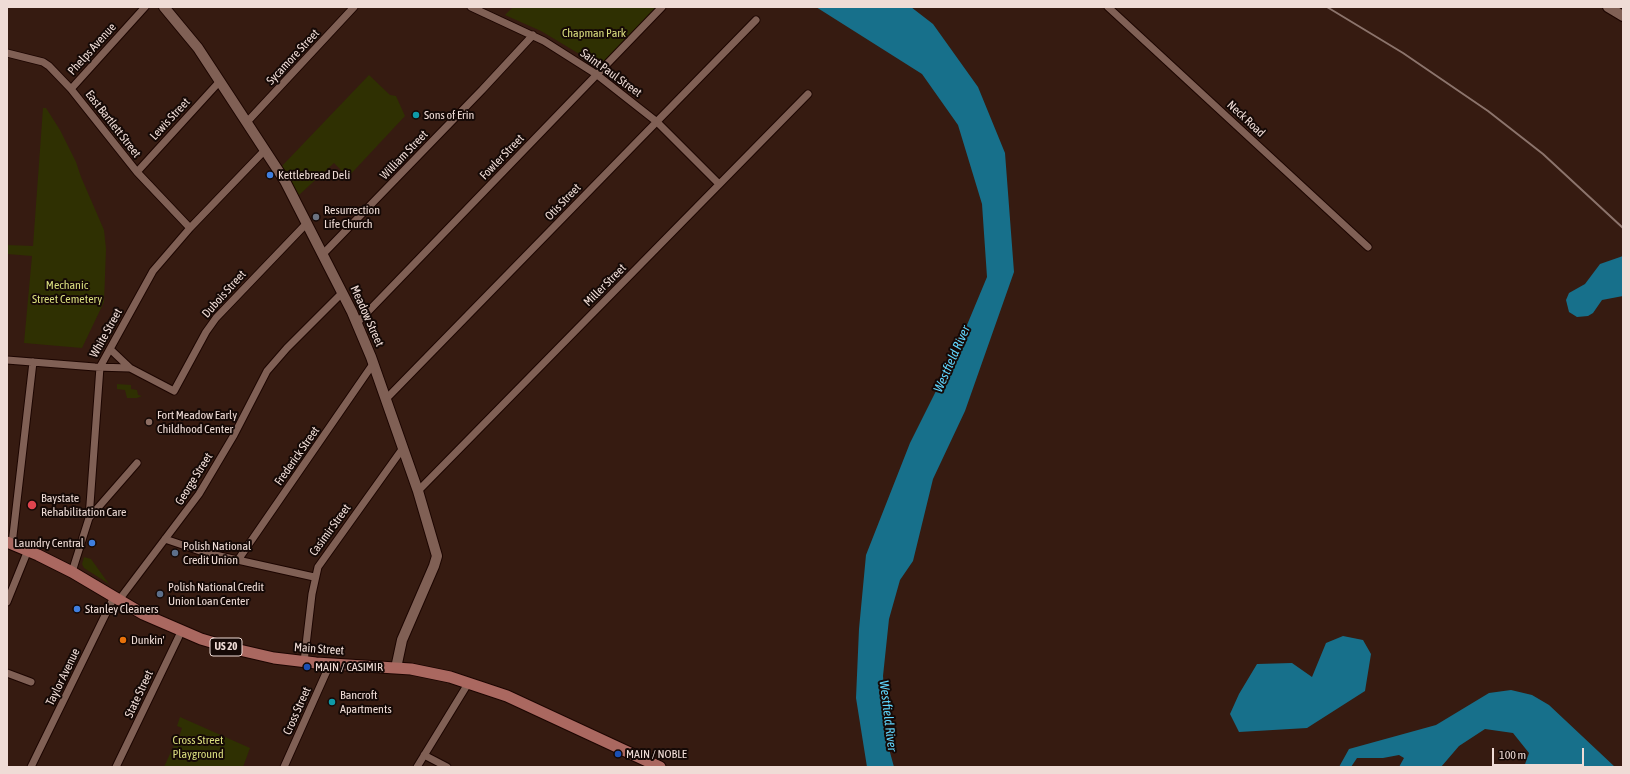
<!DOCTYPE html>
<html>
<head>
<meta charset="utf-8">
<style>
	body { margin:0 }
	#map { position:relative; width:1630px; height:774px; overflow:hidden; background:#361b11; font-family:"Asap Condensed",sans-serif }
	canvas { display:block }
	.frame { position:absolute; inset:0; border:8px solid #efdcd6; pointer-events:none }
	.scale { position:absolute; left:1492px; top:748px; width:92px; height:18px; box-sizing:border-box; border:2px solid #efdcd6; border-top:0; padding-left:5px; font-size:12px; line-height:14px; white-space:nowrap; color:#efdcd6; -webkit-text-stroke:3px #150906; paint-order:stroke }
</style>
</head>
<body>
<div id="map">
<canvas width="1630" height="774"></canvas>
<div class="frame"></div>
<div class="scale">100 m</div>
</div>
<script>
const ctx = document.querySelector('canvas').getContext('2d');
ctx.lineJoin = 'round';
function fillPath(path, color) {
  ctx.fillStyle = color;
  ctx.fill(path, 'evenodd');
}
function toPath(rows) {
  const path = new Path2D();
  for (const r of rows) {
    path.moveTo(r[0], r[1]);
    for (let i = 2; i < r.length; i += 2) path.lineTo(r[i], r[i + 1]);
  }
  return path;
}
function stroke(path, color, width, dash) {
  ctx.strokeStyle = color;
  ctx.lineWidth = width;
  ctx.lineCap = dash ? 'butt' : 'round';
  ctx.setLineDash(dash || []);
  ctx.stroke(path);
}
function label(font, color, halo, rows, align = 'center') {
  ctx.font = font + ' "Asap Condensed",sans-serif';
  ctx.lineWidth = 4;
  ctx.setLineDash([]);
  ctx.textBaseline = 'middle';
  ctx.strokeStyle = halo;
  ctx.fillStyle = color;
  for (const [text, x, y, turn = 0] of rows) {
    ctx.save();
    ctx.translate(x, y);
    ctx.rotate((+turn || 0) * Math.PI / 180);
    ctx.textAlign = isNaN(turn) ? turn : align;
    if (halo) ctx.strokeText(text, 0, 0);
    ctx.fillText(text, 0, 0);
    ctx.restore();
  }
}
fillPath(toPath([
	[513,7,657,7,600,65,596,66,585,61,586,58,541,31,505,15],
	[369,75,390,95,396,96,405,116,348,177,334,163,299,195,281,167],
	[43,108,46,108,60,130,76,162,81,177,104,230,106,249,104,302,82,348,24,343,32,256,7,254,7,245,33,246],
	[117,384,131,385,131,389,137,390,138,395,142,396,137,398,127,398,125,390,117,389],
	[84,557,91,559,109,584,84,568,82,564],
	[180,717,250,748,243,767,164,767,174,745,176,746,182,728,177,726]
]), '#2f3002');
fillPath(toPath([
	[816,7,911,7,933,24,978,87,1005,153,1014,272,965,411,933,479,913,561,900,580,889,619,883,676,888,745,894,767,867,767,856,698,859,629,866,555,910,443,957,349,987,277,982,204,958,125,922,74],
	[1623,256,1623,296,1602,300,1593,313,1588,316,1577,317,1569,312,1566,300,1569,293,1585,284,1600,264],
	[1343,636,1363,640,1371,654,1365,691,1307,728,1239,732,1230,714,1239,694,1257,664,1292,663,1312,677,1326,643],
	[1511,690,1532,695,1549,705,1615,767,1524,767,1529,753,1513,733,1485,729,1459,746,1441,767,1399,767,1404,758,1399,755,1383,758,1357,758,1351,767,1339,767,1349,749,1436,725,1489,693]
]), '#17708b');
const street = toPath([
	[471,7,544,41,596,74,657,122,719,184],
	[1108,7,1368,247],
	[7,53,43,62,49,66,71,89,137,172,190,228],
	[71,89,145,7],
	[247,122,354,7],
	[137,172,220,81],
	[323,254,482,90,533,35],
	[357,323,662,7],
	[110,349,130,368],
	[7,360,95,367,130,368,174,391,206,332,216,318,307,223],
	[386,399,756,20],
	[418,491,808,94],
	[89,518,137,463],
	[165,539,206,553,314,577],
	[12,544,33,362],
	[238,560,373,364],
	[72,572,89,518,100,367,153,271,190,228,265,150],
	[119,600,199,494,234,435,267,371,287,348,342,293],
	[7,602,28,550],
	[304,662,312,594,318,567,403,448],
	[7,673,31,682],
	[424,755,447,767],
	[31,767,114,597],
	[116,767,181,632],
	[284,767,330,664],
	[417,767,469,682]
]);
const secondary = toPath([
	[164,7,198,48,285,181,352,312,371,357,418,491,437,556,434,566,402,640,396,668],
	[1608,7,1623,16]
]);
const primary = toPath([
	[7,542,38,555,72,572,143,614,201,639,235,649,274,658,316,663,411,669,450,677,507,696,660,767]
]);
stroke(street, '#1c0500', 9);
stroke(secondary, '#1c0500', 12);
stroke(primary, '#1c0500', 13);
stroke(street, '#806055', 7);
stroke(secondary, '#806055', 10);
stroke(primary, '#aa6860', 11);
stroke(toPath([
	[1327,7,1403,53,1488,111,1543,154,1623,228]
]), '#8c746c', 2);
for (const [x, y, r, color] of [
	[416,115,4,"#0f9aa8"],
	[270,175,4,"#3f7fe0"],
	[316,217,4,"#6b7280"],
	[149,422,4,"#8d6e63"],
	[32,505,5,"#e0444e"],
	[92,543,4,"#3f7fe0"],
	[175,553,4,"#5c6f8a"],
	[160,594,4,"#5c6f8a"],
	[77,609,4,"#3f7fe0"],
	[123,640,4,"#e8710a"],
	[307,667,4,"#1a4fb4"],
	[332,702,4,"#0f9aa8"],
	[618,754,4,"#1a4fb4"]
]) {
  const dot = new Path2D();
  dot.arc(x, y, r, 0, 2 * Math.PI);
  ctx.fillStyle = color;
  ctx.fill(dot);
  stroke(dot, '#150906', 1.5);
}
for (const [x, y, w] of [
	[226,647,32]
]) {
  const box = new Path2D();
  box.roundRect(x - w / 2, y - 9, w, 18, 3);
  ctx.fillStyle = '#150906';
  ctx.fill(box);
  stroke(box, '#efdcd6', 1);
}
label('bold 11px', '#efdcd6', null, [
	["US 20",226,647]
]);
label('12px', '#d9dd7e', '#150906', [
	["Chapman Park",594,33],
	["Mechanic",67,285],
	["Street Cemetery",67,299],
	["Cross Street",198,740],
	["Playground",198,754]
]);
label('12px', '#efdcd6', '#150906', [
	["Phelps Avenue",92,49,-48],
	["Sycamore Street",293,57,-47],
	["Saint Paul Street",611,73,36],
	["Lewis Street",170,119,-47],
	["Neck Road",1246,119,43],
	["East Bartlett Street",113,124,52],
	["William Street",404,155,-46],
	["Fowler Street",502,157,-46],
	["Otis Street",563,202,-46],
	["Miller Street",605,285,-45],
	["Dubois Street",224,294,-48],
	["Meadow Street",367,316,66],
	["White Street",106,333,-61],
	["Frederick Street",297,456,-55],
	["George Street",194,479,-58],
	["Casimir Street",330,530,-54],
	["Main Street",319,649,4],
	["Taylor Avenue",63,677,-64],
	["State Street",139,694,-65],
	["Cross Street",297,711,-66]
]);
label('12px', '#efdcd6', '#150906', [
	["Sons of Erin",424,115],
	["Kettlebread Deli",278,175],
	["Resurrection",324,210],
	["Life Church",324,224],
	["Fort Meadow Early",157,415],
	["Childhood Center",157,429],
	["Baystate",41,498],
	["Rehabilitation Care",41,512],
	["Laundry Central",84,543,"right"],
	["Polish National",183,546],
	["Credit Union",183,560],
	["Polish National Credit",168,587],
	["Union Loan Center",168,601],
	["Stanley Cleaners",85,609],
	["Dunkin'",131,640],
	["MAIN / CASIMIR",315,667],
	["Bancroft",340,695],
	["Apartments",340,709],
	["MAIN / NOBLE",626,754]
], 'left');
label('italic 13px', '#60d5fd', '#150906', [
	["Westfield River",952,359,-66],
	["Westfield River",888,716,83]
]);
</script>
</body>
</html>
